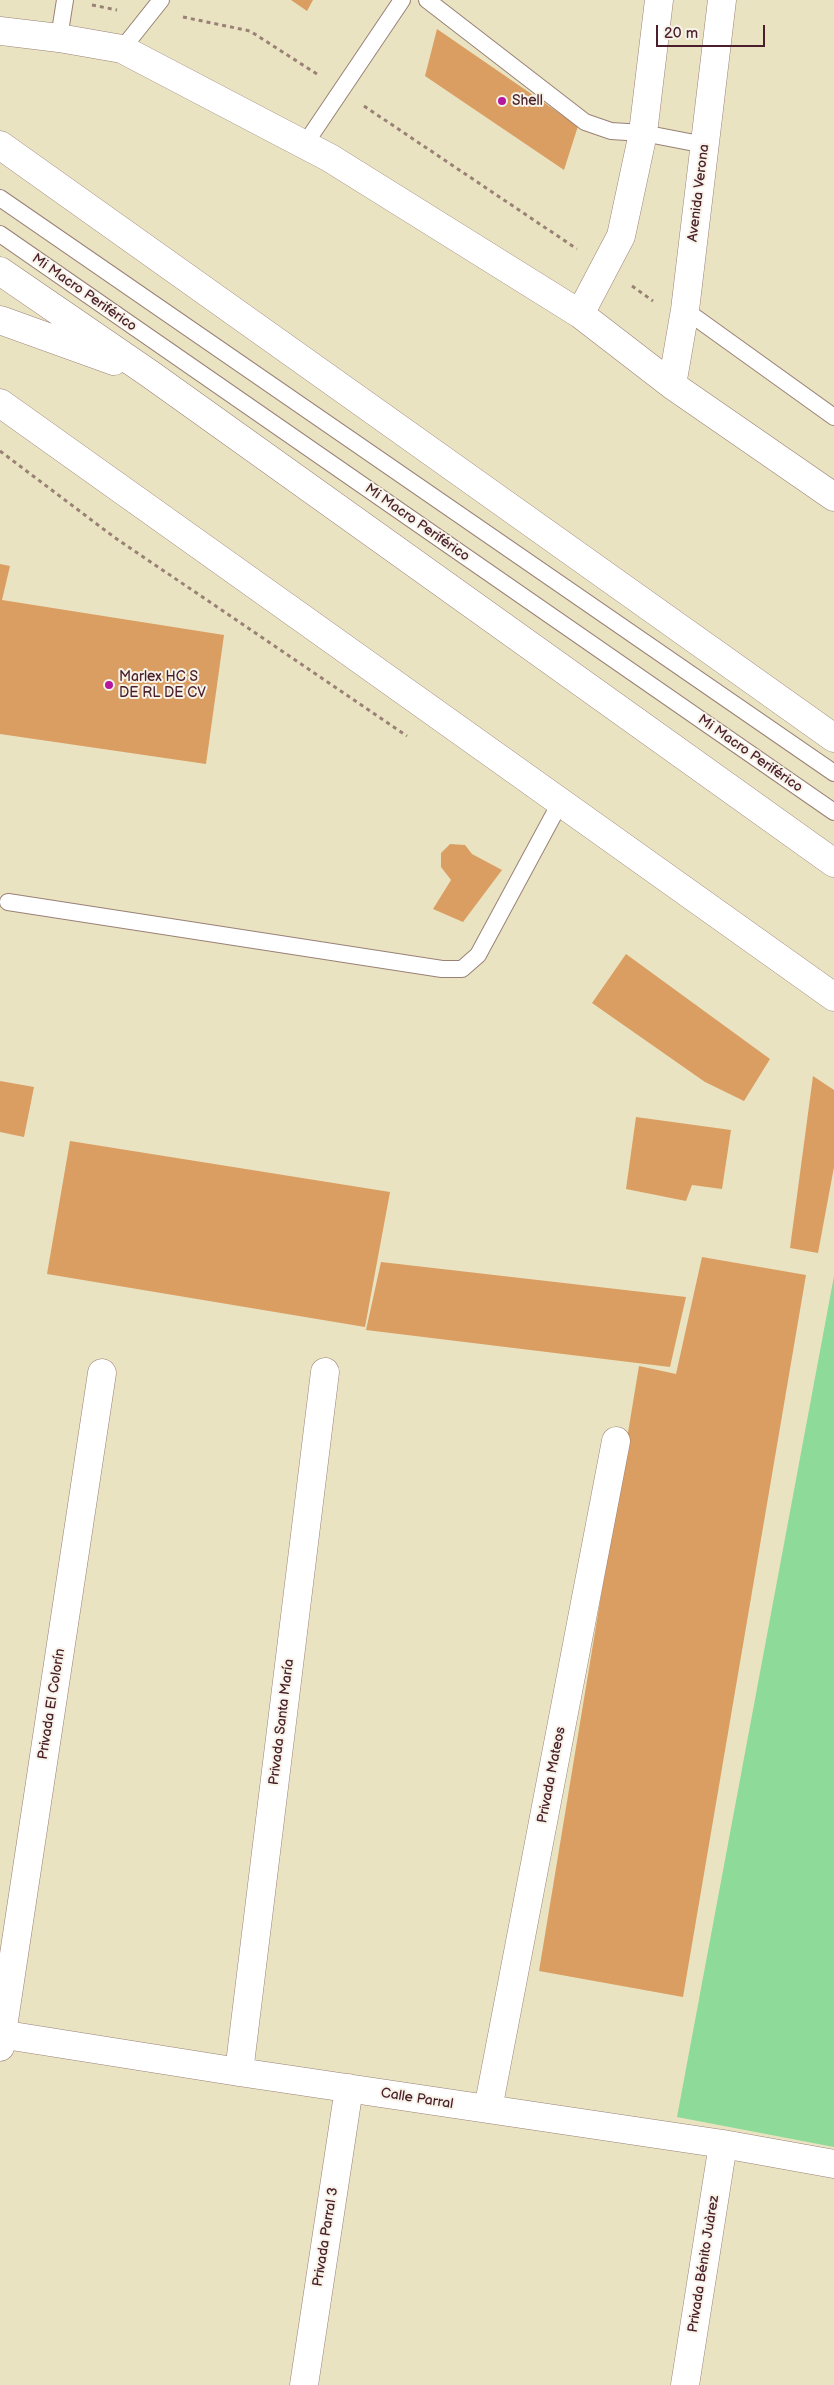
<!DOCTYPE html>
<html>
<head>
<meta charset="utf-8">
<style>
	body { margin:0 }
	#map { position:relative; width:834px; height:2385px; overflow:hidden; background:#eae3c2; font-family:"Balsamiq Sans",sans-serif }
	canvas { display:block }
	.scale { position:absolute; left:656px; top:25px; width:109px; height:22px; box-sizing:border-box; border:2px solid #4a1f2b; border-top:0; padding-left:6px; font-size:15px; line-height:18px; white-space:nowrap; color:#4a1f2b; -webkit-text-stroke:4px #f7f3e8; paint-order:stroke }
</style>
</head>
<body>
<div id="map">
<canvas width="834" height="2385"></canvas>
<div class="scale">20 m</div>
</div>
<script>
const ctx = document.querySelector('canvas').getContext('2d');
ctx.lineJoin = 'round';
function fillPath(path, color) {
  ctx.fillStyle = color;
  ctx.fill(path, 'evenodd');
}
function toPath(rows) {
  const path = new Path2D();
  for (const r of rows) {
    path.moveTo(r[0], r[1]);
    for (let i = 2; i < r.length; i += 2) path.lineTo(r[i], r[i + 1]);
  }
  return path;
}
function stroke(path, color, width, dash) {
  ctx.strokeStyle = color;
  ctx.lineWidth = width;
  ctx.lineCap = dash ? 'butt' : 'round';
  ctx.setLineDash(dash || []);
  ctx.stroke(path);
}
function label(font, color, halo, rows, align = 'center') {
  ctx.font = font + ' "Balsamiq Sans",sans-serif';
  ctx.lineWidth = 4;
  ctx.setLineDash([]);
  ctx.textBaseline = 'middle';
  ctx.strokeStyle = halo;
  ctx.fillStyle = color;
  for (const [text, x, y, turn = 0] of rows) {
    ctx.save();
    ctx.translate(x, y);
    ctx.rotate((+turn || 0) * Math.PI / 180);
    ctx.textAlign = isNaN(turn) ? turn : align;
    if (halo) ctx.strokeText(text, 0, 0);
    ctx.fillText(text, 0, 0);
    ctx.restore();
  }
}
fillPath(toPath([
	[834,1276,834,2147,677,2117]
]), '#8eda98');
fillPath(toPath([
	[291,0,313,0,307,11],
	[437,29,578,126,564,170,425,76],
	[0,564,10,566,2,600,224,635,206,764,0,734],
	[450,844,465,845,472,854,502,870,463,922,433,909,451,880,441,867,441,853],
	[626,954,770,1059,744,1101,705,1082,592,1003],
	[813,1076,834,1090,834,1167,818,1253,790,1248],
	[0,1081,34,1087,24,1137,0,1132],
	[636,1117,731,1130,722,1189,692,1185,686,1201,626,1189],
	[70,1141,390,1192,365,1327,47,1274],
	[702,1257,806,1275,683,1997,539,1971,639,1366,676,1374],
	[381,1262,686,1297,670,1367,366,1330]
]), '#da9e62');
const service = toPath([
	[427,0,585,122,611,131,643,133,705,145],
	[59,38,65,0],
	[122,49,161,0],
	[305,144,402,0],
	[0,198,834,773],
	[0,234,834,812],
	[685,310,834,417],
	[8,902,442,969,462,969,478,955,560,803]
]);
const minor = toPath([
	[0,2034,239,2072,723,2144,834,2164],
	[0,2047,102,1373],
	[239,2072,325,1372],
	[488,2109,616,1441],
	[304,2385,349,2088],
	[685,2385,723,2144]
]);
const secondary = toPath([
	[0,31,59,38,122,49,330,158,580,314,672,385,834,497],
	[580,314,621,236,643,133,659,0],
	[672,385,685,310,722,0],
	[0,403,834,997]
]);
const motorway = toPath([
	[0,145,834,738],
	[0,271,150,374,834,863],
	[0,320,114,361]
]);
stroke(service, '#9a8176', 18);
stroke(minor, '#9a8176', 29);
stroke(secondary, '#9a8176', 29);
stroke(motorway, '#9a8176', 29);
stroke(toPath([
	[92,5,117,10],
	[183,17,250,31,320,76],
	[364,106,577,249],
	[632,286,653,301],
	[0,451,114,537,407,736]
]), '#9a8176', 3, [4, 4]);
stroke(service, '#fff', 16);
stroke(minor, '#fff', 28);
stroke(secondary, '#fff', 28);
stroke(motorway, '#fff', 28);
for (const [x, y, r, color] of [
	[502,101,5,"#b5179e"],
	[109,685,5,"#b5179e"]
]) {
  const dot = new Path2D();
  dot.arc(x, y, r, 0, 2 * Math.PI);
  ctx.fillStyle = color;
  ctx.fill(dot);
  stroke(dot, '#f7f3e8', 2);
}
label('14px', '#4a1f2b', '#f7f3e8', [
	["Shell",512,101],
	["Marlex HC S",119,677],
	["DE RL DE CV",119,693]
], 'left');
label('14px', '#4a1f2b', '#f7f3e8', [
	["Avenida Verona",699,193,-83],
	["Mi Macro Periférico",84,293,35],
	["Mi Macro Periférico",417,523,35],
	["Mi Macro Periférico",750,754,35],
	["Privada El Colorín",52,1704,-81],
	["Privada Santa María",282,1722,-83],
	["Privada Mateos",552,1775,-79],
	["Calle Parral",417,2099,9],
	["Privada Parral 3",326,2237,-81],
	["Privada Bénito Juàrez",704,2264,-81]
]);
</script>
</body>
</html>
